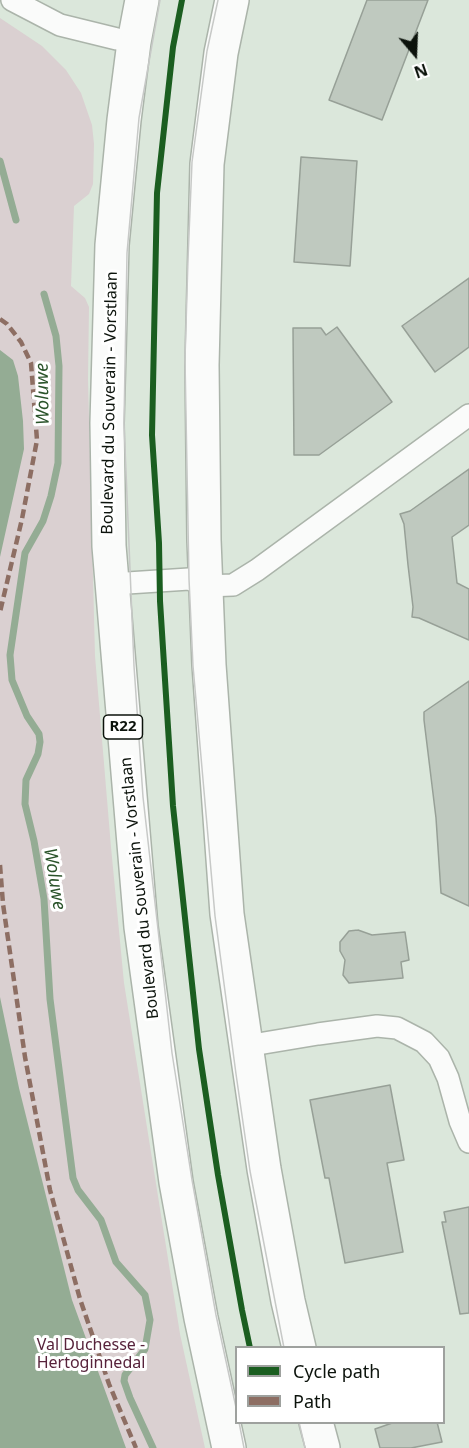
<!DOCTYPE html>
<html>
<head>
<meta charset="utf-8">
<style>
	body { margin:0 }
	#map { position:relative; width:469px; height:1448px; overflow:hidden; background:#dbe7db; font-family:"Noto Sans",sans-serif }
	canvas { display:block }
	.legend { position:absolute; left:235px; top:1346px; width:210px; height:78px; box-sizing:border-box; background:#fff; border:2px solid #9ea19e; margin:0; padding:8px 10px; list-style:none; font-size:18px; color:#0c130c }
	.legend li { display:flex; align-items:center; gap:12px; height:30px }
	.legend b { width:30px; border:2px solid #9ea19e }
	.north { position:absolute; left:385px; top:24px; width:60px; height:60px; -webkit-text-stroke:4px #fff; paint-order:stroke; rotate:161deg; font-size:16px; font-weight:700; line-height:24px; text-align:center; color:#0c130c }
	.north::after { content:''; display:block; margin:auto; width:21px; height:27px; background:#0c130c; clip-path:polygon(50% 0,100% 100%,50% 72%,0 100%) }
</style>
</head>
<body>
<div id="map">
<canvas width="469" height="1448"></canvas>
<ul class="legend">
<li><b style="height:8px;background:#1b5e20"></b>Cycle path</li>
<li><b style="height:8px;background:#8d6e63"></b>Path</li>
</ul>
<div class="north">N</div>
</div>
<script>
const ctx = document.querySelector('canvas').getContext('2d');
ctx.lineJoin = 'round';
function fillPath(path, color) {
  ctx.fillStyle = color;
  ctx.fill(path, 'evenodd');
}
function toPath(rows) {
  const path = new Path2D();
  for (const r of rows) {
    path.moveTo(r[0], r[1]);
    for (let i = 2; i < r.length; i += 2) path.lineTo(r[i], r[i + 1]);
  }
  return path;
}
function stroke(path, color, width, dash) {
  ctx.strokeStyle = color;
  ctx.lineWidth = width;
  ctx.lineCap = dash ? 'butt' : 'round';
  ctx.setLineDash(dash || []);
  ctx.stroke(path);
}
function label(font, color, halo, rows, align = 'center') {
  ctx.font = font + ' "Noto Sans",sans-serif';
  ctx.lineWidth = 6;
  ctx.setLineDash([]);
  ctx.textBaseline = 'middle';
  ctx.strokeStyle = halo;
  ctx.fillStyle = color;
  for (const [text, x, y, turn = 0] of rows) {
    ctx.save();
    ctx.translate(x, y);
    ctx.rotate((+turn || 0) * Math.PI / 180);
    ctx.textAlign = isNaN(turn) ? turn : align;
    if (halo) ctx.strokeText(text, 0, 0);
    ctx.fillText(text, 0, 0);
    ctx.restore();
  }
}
fillPath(toPath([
	[0,18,42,46,66,70,81,93,92,125,94,144,93,184,89,194,74,206,71,286,85,298,89,307,88,379,95,656,111,847,124,983,180,1334,205,1448,0,1448]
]), '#dad0d1');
fillPath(toPath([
	[0,350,13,360,18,376,23,421,24,449,0,557],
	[0,997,19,1088,72,1300,126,1448,0,1448]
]), '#94ac94');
stroke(toPath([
	[0,161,16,220],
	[44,294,56,336,59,366,58,463,51,496,43,521,25,553,10,655,12,680,27,716,39,734,40,742,38,754,26,780,25,804,34,841,44,899,50,999,73,1178,78,1190,101,1220,116,1262,145,1295,150,1320,145,1349,125,1375,124,1381,130,1398,153,1448]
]), '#94ac94', 7);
const building = toPath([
	[367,0,428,0,382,120,329,100,367,0],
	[301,157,357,161,350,266,294,262,301,157],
	[469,278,469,347,435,372,402,326,469,278],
	[337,327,392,402,319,455,294,455,293,328,321,328,326,335,337,327],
	[469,469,469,525,452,537,457,583,469,589,469,640,419,618,412,617,413,607,408,565,404,524,400,514,410,511,469,469],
	[469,681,469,906,441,893,436,818,424,720,424,712,469,681],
	[358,930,372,935,405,932,409,960,401,962,403,978,349,983,343,975,345,960,340,951,340,942,349,931,358,930],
	[390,1085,404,1160,387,1163,403,1252,345,1263,329,1178,325,1178,310,1100,390,1085],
	[469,1207,469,1313,460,1314,442,1222,446,1222,444,1212,469,1207],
	[395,1422,437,1422,442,1442,411,1448,380,1448,375,1429,395,1422]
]);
fillPath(building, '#bfc9bf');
stroke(building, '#97a097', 1.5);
const street = toPath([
	[12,0,60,25,117,39,134,42],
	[112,584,189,579,206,586,233,585,257,570,469,415],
	[246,1046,318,1034,377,1026,397,1028,424,1042,439,1058,448,1078,460,1121,469,1142]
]);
const primary = toPath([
	[142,0,134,42,124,120,112,245,107,423,109,546,141,927,176,1182,201,1318,229,1448],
	[232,0,221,53,207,164,202,365,204,540,209,665,227,914,264,1169,288,1301,299,1348],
	[316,1422,323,1448]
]);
stroke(street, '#abb4aa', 24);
stroke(primary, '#abb4aa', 36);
stroke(street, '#fafbfa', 21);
stroke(primary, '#fafbfa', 33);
stroke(toPath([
	[160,0,139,118,127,253,124,423,134,666,143,797,172,1053,192,1180,216,1315,237,1412],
	[218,0,207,51,192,162,188,259,185,359,189,579,193,666,215,916,236,1074,250,1171,284,1348],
	[239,1422,244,1448],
	[299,1422,305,1448]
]), '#c7c9c7', 1.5);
stroke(toPath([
	[0,319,7,324,21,342,31,363,37,440,22,519,0,612],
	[0,865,3,904,25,1057,50,1190,80,1299,109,1384,136,1448]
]), '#8d6e63', 4.5, [9, 4.5]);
stroke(toPath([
	[182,0,173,47,157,193,152,435,159,543,160,601,173,806,199,1049,218,1175,242,1310,250,1348]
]), '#1b5e20', 6);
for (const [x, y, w] of [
	[123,727,39]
]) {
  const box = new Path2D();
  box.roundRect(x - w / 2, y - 12, w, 24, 4.5);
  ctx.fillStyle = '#fff';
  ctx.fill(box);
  stroke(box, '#0c130c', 1.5);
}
label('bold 15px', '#0c130c', null, [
	["R22",123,727]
]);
label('16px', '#0c130c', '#fff', [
	["Boulevard du Souverain - Vorstlaan",110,403,-89],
	["Boulevard du Souverain - Vorstlaan",140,888,-96]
]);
label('16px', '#57233b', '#fff', [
	["Val Duchesse -",91,1345],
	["Hertoginnedal",91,1363]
]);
label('italic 18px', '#2a532a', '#fff', [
	["Woluwe",43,394,-91],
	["Woluwe",54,879,81]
]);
</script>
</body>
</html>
